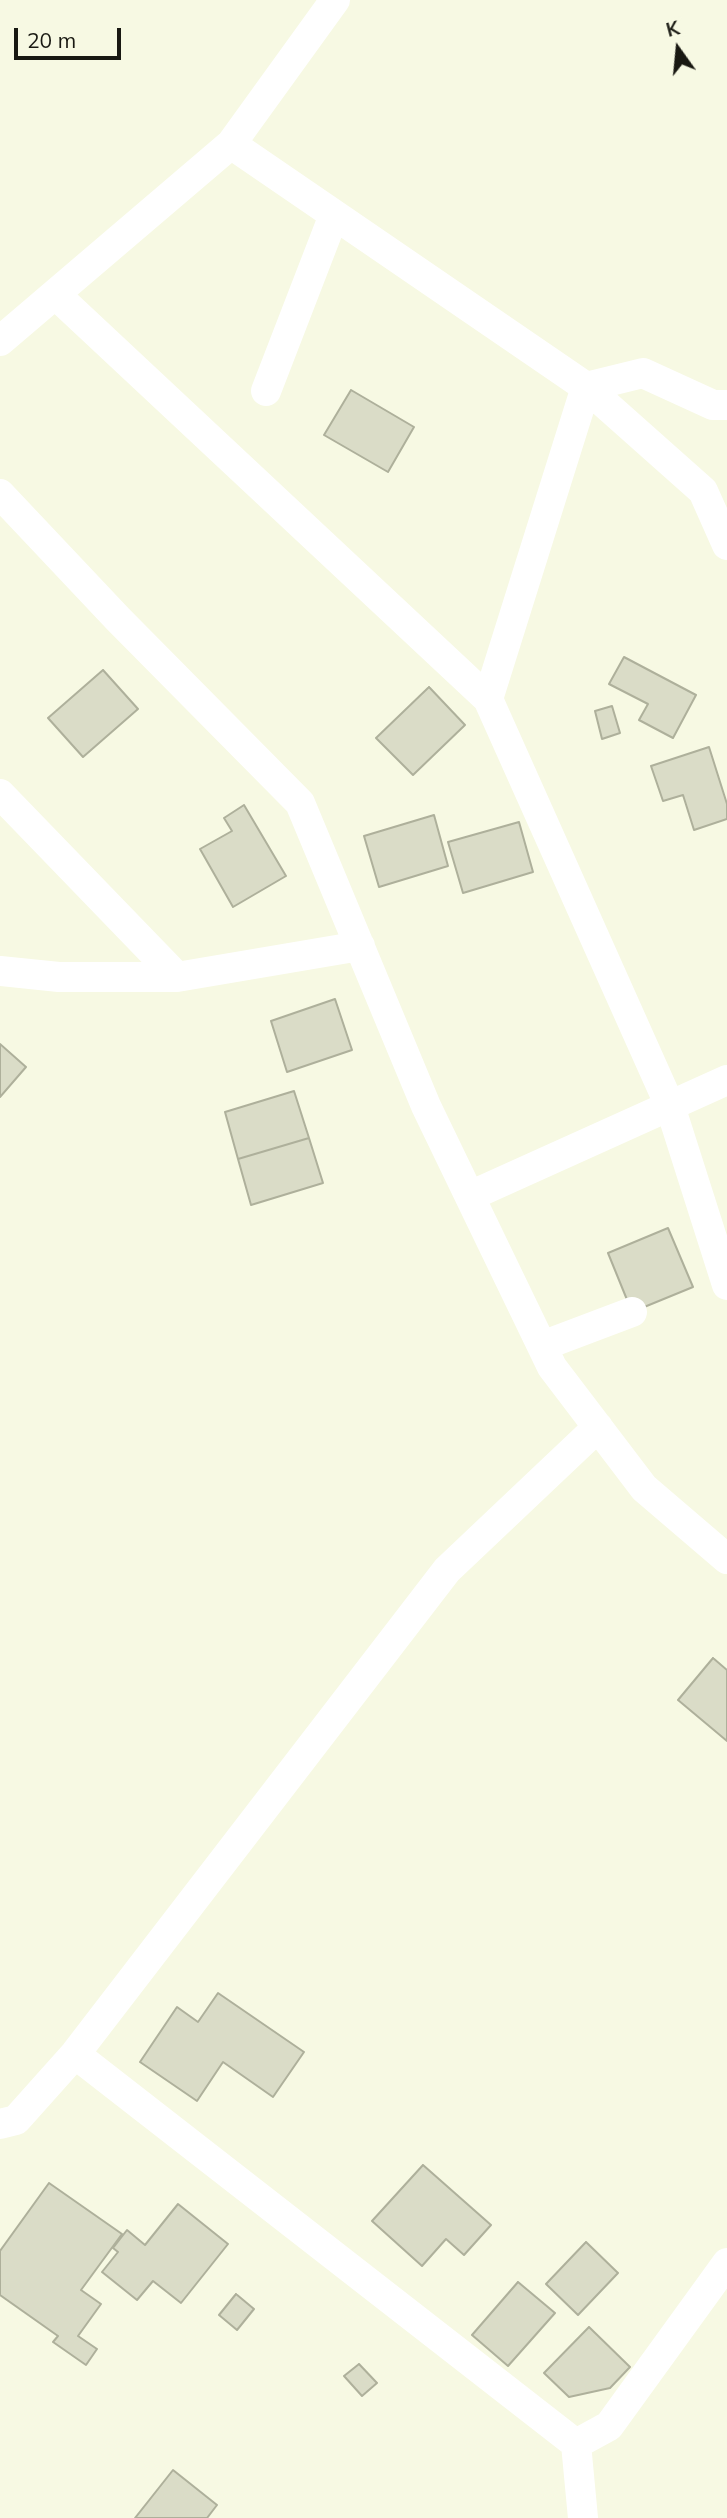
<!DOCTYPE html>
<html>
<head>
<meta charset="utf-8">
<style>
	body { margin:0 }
	#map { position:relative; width:727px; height:2518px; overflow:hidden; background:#f7f9e3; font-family:Mulish,sans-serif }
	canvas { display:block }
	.north { position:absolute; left:643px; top:14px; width:70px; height:70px; -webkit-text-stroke:5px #f7f9e3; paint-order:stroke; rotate:345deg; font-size:19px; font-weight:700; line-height:28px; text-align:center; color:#191912 }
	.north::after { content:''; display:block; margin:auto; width:24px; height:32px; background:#191912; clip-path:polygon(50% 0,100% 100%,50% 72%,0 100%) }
	.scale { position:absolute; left:14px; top:28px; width:107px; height:32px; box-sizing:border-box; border:4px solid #191912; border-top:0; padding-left:9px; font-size:21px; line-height:24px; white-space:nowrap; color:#191912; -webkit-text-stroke:5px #f7f9e3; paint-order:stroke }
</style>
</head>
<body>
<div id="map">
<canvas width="727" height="2518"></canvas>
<div class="north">K</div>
<div class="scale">20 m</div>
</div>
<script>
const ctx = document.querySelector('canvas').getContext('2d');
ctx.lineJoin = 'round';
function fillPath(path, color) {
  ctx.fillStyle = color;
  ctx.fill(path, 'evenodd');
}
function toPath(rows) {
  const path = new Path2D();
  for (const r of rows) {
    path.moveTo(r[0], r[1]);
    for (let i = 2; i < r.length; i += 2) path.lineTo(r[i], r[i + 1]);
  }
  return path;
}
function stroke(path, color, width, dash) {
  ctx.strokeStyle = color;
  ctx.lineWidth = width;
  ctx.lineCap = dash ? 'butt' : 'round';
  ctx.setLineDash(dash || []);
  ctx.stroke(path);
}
const building = toPath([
	[351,390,414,427,388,472,324,435,351,390],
	[624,657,696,695,673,738,639,720,648,704,609,684,624,657],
	[103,670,138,709,83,757,48,718,103,670],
	[429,687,465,725,413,775,376,738,429,687],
	[612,706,620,733,602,739,595,711,612,706],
	[709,747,727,804,727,819,694,830,683,795,663,801,651,766,709,747],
	[244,805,286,876,233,907,200,849,232,831,224,818,244,805],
	[434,815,448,866,379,887,364,836,434,815],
	[519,822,533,872,463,893,448,842,519,822],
	[335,999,352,1050,287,1072,271,1021,335,999],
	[0,1044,26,1067,0,1097,0,1044],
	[294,1091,309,1138,238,1159,225,1112,294,1091],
	[309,1138,323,1183,251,1205,238,1159,309,1138],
	[668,1228,693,1287,632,1312,608,1253,668,1228],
	[713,1658,727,1670,727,1741,678,1700,713,1658],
	[218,1993,304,2052,273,2097,223,2062,197,2101,140,2062,177,2007,198,2022,218,1993],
	[423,2165,491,2225,464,2255,446,2239,422,2266,372,2221,423,2165],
	[49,2183,122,2234,81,2290,101,2304,78,2336,97,2349,86,2365,53,2342,58,2336,0,2295,0,2251,49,2183],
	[178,2204,228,2244,181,2303,153,2281,137,2300,102,2272,118,2252,113,2248,127,2230,145,2245,178,2204],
	[586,2242,618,2273,578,2315,546,2284,586,2242],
	[518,2282,555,2313,508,2366,472,2335,518,2282],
	[236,2294,254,2309,237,2330,219,2315,236,2294],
	[589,2327,630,2367,610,2388,569,2397,544,2373,589,2327],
	[359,2364,377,2383,362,2396,344,2376,359,2364],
	[173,2470,217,2505,207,2518,135,2518,173,2470]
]);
fillPath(building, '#dadcc7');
stroke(building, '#aeb09b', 2);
stroke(toPath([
	[231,144,586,387,703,491,727,545],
	[55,294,488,699,670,1106,727,1285],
	[0,341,231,144,335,0],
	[266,391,334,215],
	[0,494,118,619,300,803,426,1106,552,1367,644,1488,727,1559],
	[488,699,586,387,643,373,713,405,727,405],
	[0,794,177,977],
	[0,971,59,977,177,977,360,946],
	[470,1196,727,1080],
	[542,1346,632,1312],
	[75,2054,576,2444,583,2518],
	[0,2124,16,2120,75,2054,447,1570,598,1427],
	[576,2444,609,2426,727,2263]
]), '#fff', 30);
</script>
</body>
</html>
